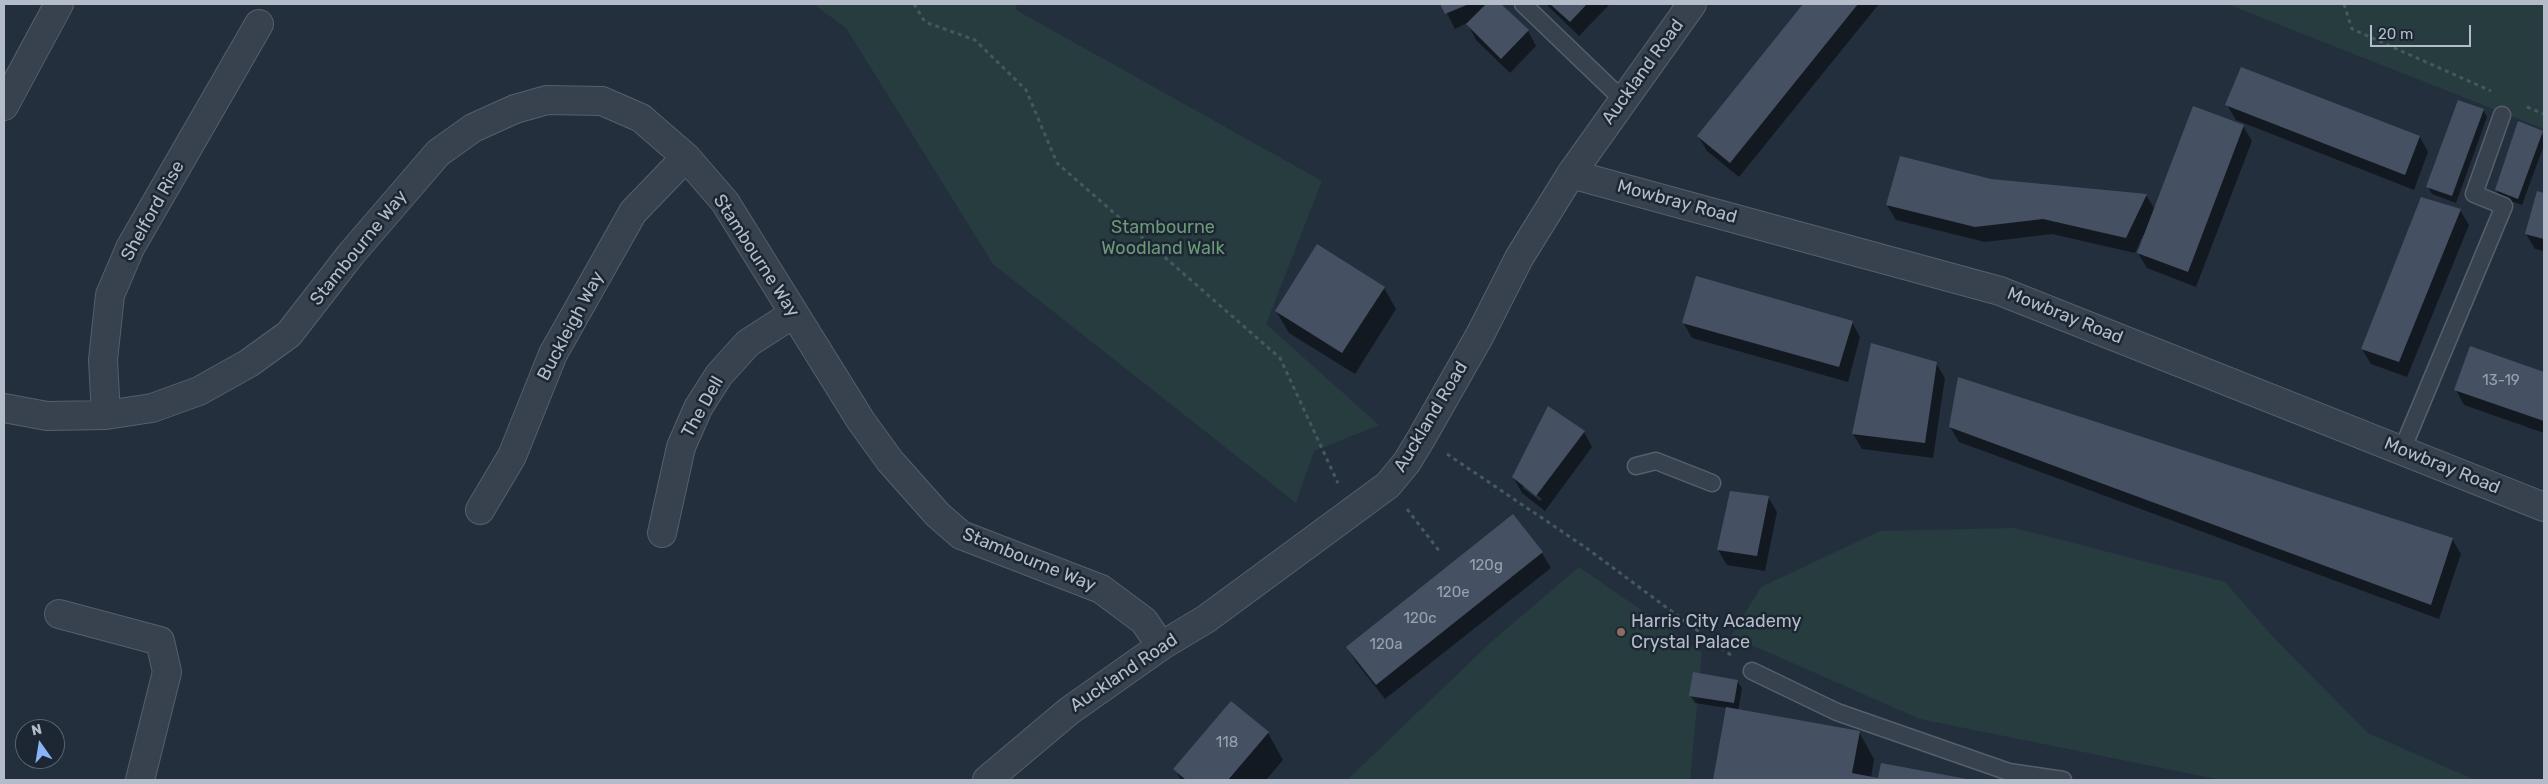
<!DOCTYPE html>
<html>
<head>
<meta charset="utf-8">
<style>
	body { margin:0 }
	#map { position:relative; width:2548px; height:784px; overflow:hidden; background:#242f3e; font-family:Rubik,sans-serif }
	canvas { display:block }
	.frame { position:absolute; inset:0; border:5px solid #b4bcc9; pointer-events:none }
	.north { position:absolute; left:15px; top:719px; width:50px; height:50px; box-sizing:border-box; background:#1d2633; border:1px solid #59626f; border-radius:50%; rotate:347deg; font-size:14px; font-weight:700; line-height:20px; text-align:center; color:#b4bcc9 }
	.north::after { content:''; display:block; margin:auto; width:18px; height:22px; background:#8ab4f8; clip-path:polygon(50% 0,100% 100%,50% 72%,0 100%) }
	.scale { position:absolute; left:2370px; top:25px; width:101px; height:22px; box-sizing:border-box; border:2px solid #b4bcc9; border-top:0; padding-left:6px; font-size:15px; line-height:18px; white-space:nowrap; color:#b4bcc9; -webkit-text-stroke:4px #1d2633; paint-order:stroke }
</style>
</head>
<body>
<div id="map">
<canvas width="2548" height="784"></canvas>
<div class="frame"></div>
<div class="north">N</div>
<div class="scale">20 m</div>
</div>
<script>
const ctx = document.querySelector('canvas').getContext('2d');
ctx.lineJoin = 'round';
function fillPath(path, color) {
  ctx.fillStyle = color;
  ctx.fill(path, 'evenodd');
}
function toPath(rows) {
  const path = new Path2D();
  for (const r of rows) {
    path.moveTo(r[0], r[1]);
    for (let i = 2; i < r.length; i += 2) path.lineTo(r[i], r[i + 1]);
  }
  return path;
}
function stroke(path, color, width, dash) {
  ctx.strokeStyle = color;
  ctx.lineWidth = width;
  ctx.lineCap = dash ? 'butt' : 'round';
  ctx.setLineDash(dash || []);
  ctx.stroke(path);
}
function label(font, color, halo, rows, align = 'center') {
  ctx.font = font + ' Rubik,sans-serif';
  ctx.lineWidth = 5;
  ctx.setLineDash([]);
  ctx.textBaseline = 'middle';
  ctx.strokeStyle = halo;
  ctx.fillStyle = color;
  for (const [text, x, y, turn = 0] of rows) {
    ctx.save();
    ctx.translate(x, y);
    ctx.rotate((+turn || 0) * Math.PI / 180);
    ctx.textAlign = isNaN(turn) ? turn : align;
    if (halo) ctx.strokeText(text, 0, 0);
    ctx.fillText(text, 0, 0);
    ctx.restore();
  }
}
fillPath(toPath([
	[813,4,1017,4,1016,10,1322,181,1266,324,1379,425,1314,451,1296,503,993,264,846,28],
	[2227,4,2544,4,2544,129],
	[2015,528,2225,582,2274,638,2368,733,2475,780,2221,780,1920,719,1731,636,1761,587,1880,531],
	[1579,567,1702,652,1690,780,1347,780,1491,642]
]), '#263c3f');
fillPath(toPath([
	[1442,4,1500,4,1528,31,1536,46,1510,73,1476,40,1467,23,1455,29],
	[1546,4,1610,4,1579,36],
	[1804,4,1879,4,1739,177,1707,151,1698,136],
	[2227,105,2420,137,2428,152,2414,190,2236,120],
	[2483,110,2487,117,2456,203,2432,194,2428,187],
	[2243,126,2252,141,2196,287,2147,268,2138,253,2145,235,2143,235,2135,253,2052,234,1985,242,1896,220,1887,205,1990,180,2146,195,2155,210],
	[2542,132,2544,145,2522,205,2500,197,2496,190],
	[2537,192,2544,194,2544,251,2535,249,2526,234],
	[2460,210,2469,225,2407,377,2371,364,2362,349],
	[1384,288,1396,309,1355,374,1289,333,1276,311],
	[1683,322,1852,322,1860,337,1848,382,1692,338],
	[2471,348,2544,373,2544,433,2464,405,2456,390],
	[1936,363,1945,378,1933,458,1862,449,1853,434],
	[1950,427,2452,539,2461,554,2439,619,1959,442],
	[1584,432,1592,447,1545,511,1522,493,1513,477],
	[1523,484,1542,499,1540,501,1523,488],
	[1768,497,1777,512,1765,571,1727,565,1718,550],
	[1513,516,1542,553,1551,568,1385,699,1356,662,1347,647],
	[1737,681,1742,688,1738,711,1859,732,1874,759,1871,778,1879,780,1882,765,1970,780,1715,780,1727,708,1695,703,1690,695],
	[1268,733,1283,760,1266,780,1181,780,1175,769]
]), '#0007');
fillPath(toPath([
	[1440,4,1469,4,1445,14],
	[1486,4,1501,4,1529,30,1501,59,1466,24],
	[1550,4,1587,4,1570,22],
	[1803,4,1858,4,1730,163,1697,136],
	[2241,67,2420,136,2405,175,2225,105],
	[2458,100,2484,109,2452,196,2426,187],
	[2193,106,2244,125,2188,272,2137,253],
	[2518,121,2543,131,2518,199,2495,190],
	[1900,156,1991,179,2147,194,2126,238,2043,219,1975,227,1886,205],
	[2537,191,2544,193,2544,239,2525,234],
	[2421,197,2461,209,2399,362,2361,349],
	[1317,244,1385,287,1342,353,1275,311],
	[1696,276,1853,321,1839,367,1682,323],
	[1871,343,1937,362,1925,443,1852,434],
	[2470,346,2544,372,2544,421,2454,390],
	[1958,377,2453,538,2431,605,1949,427],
	[1548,406,1585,431,1536,496,1512,477],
	[1730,491,1769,496,1757,556,1717,550],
	[1513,514,1543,552,1376,685,1346,647],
	[1693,672,1738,680,1734,703,1689,696],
	[1231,701,1269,732,1228,780,1186,780,1173,769],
	[1726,707,1860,731,1852,773,1878,778,1881,763,1972,780,1713,780]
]), '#455162');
const lane = toPath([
	[1523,4,1623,100],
	[2402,450,2504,206,2474,194,2502,115],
	[1636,466,1656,461,1712,483],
	[1752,671,1837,712,2009,772,2063,780]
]);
const street = toPath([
	[4,106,59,4],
	[1571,174,2000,291,2544,507],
	[4,408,47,416,106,415,152,408,199,391,249,363,289,334,351,254,438,153,473,128,515,109,547,100,602,101,641,118,686,157,725,202,861,421,890,461,938,515,961,535,1101,589,1144,621,1161,646],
	[106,415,103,360,110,295,130,248,259,24],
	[480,510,512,456,553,354,633,212,686,157],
	[662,533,681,447,698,408,719,375,748,343,793,314],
	[59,614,160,641,167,672,140,780],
	[987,780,1069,711,1161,646,1206,619,1388,485,1407,462,1422,437,1480,335,1519,258,1571,174,1692,4]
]);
stroke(lane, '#565f6c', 19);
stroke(street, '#565f6c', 30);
stroke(toPath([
	[914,4,925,22,975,40,1026,90,1057,163,1280,358,1338,483],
	[2344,4,2352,29,2491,91],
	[2527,107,2544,114],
	[1447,454,1585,547,1732,656],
	[1407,509,1440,552]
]), '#44595c', 3, [4, 4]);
stroke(lane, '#38414e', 16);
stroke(street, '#38414e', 28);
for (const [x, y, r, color] of [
	[1621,632,5,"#8d6e63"]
]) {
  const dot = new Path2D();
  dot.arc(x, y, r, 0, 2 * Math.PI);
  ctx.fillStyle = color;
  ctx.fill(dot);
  stroke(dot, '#1d2633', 2);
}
label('15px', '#98a1af', null, [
	["13-19",2501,381],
	["120g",1486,566],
	["120e",1453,593],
	["120c",1420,619],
	["120a",1386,645],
	["118",1227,743]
]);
label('18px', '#b4bcc9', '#1d2633', [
	["Auckland Road",1643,72,-54],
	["Mowbray Road",1677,202,15],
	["Shelford Rise",153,211,-61],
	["Stambourne Way",359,248,-51],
	["Stambourne Way",756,256,57],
	["Mowbray Road",2065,316,22],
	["Buckleigh Way",571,326,-62],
	["The Dell",703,407,-61],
	["Auckland Road",1431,417,-59],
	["Mowbray Road",2442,466,22],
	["Stambourne Way",1029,560,22],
	["Auckland Road",1124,673,-34]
]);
label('18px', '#6b9a76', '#1d2633', [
	["Stambourne",1163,228],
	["Woodland Walk",1163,249]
]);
label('18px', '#b4bcc9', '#1d2633', [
	["Harris City Academy",1631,622],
	["Crystal Palace",1631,643]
], 'left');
</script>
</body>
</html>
